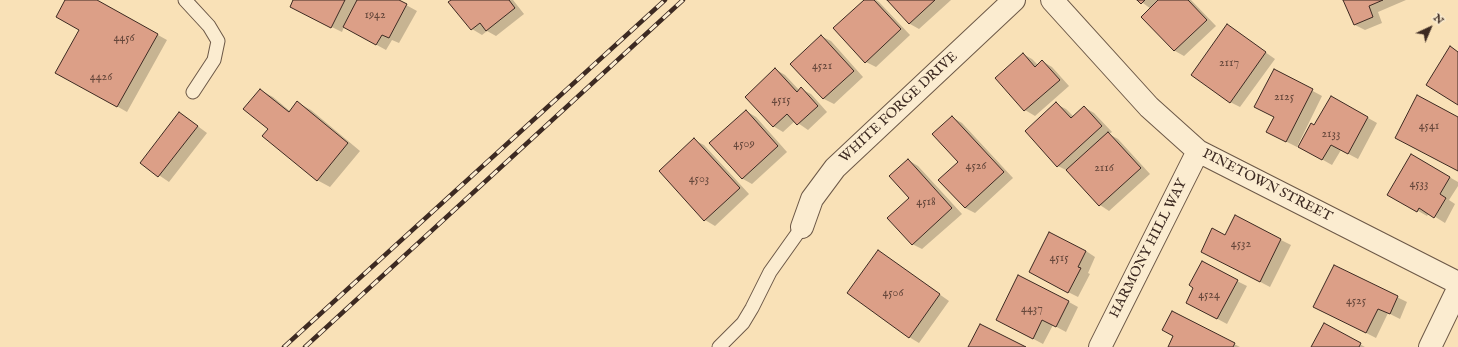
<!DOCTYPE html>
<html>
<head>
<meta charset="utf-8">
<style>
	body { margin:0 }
	#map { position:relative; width:1458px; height:347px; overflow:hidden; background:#f9e1b7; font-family:"IM FELL English",serif }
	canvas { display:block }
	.north { position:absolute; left:1410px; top:8px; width:40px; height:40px; -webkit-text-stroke:3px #fbecd0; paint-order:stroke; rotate:44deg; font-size:11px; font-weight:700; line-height:16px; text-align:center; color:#3d2a22 }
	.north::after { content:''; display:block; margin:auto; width:14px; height:18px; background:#3d2a22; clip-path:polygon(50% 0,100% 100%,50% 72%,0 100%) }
</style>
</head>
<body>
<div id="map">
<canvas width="1458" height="347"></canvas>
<div class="north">N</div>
</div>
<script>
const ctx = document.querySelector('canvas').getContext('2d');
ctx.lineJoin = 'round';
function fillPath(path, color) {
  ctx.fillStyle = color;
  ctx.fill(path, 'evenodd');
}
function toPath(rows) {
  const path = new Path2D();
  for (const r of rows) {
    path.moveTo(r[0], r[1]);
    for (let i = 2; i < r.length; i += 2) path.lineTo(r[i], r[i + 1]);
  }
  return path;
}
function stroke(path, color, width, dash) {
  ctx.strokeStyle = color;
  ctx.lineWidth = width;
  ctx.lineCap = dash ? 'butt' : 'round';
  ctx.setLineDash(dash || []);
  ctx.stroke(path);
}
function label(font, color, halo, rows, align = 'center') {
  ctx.font = font + ' "IM FELL English",serif';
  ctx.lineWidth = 3;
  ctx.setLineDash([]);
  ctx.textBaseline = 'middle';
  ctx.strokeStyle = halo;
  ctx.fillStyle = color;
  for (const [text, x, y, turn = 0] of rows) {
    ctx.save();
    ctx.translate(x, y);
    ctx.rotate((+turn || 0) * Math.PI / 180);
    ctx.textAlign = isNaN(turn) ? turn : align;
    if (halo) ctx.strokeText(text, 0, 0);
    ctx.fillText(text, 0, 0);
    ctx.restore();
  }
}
fillPath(toPath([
	[66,0,95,0,167,40,127,112,57,72,80,29],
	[294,0,397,0,417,11,399,43,392,40,386,50,344,27,342,32,301,12],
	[453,0,513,0,524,14,496,36,487,31,482,35,472,29,450,2],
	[865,0,876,0,879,2,910,35,876,67,866,62],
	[888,0,951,0,919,29,910,24],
	[1139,0,1191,0,1216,26,1184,56,1175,51,1143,17,1151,9],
	[1344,0,1406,0,1378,12,1382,23,1365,30,1355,25],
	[1228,26,1275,59,1240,107,1230,102],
	[821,36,831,41,863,77,834,104,824,99,791,64],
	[1023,54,1032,59,1038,65,1042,61,1052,67,1069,86,1035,116,1025,110,996,78],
	[775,69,785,75,799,90,801,89,811,94,827,112,808,130,795,121,783,132,773,126],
	[1274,70,1322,96,1297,147,1277,137,1275,117],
	[260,90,273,97,291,112,298,103,311,110,360,151,330,187,317,180,269,129],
	[1331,97,1377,123,1358,159,1341,150,1332,165,1309,152,1315,127],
	[1056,104,1066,109,1074,117,1084,107,1094,113,1112,132,1109,134,1118,139,1150,174,1109,211,1100,205,1068,171,1058,166],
	[746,111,756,117,787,152,752,184,743,179,711,143],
	[180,113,207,133,169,182,141,163],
	[952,117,962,123,1013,178,975,213,965,208],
	[694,140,704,145,749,194,715,226,705,220,660,171],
	[1411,155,1458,182,1458,186,1449,200,1455,204,1445,223,1429,213,1427,216,1389,194],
	[908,160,918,166,962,214,922,249,912,244],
	[1235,217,1291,245,1270,287,1212,257,1225,236],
	[878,251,949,301,919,343,909,337],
	[1086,251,1095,257,1088,273,1090,274,1078,297,1040,278],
	[1334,266,1407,302,1400,319,1388,313,1376,338,1315,307],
	[1237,281,1247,286,1227,324,1197,308],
	[1069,302,1078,307,1066,332,1053,325,1043,344,1007,325],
	[1324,325,1365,347,1313,347],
	[1174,336,1234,344,1240,347,1169,347]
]), '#0003');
const building = toPath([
	[65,0,97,0,158,34,117,107,55,73,79,30,56,17,65,0],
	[293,0,345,0,331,28,290,7,293,0],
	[357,0,399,0,407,4,389,38,382,35,376,45,343,27,357,0],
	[451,0,509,0,515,8,486,31,480,23,471,30,448,2,451,0],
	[864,0,874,0,901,29,865,63,833,28,864,0],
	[887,0,935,0,909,24,887,0],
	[1137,0,1145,0,1141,4,1137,0],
	[1158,0,1188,0,1207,20,1174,51,1141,17,1158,0],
	[1343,0,1383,0,1369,6,1373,17,1354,25,1343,0],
	[1227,24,1266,52,1230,103,1191,75,1227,24],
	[821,35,854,71,823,99,790,64,821,35],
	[1450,46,1458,52,1458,105,1426,85,1450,46],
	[1023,53,1035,67,1042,60,1060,80,1024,111,995,78,1023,53],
	[775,68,797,92,801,87,818,106,797,125,787,114,773,127,745,97,775,68],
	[1274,69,1313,89,1286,142,1266,132,1274,117,1254,107,1274,69],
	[260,89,289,112,297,101,348,143,317,181,262,136,268,129,243,109,260,89],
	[1417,95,1458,117,1458,171,1395,138,1417,95],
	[1331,96,1368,117,1348,154,1331,145,1322,160,1298,147,1311,123,1314,125,1331,96],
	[1056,102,1071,118,1084,106,1102,126,1057,167,1025,131,1056,102],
	[746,110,778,146,742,179,709,143,746,110],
	[179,112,198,126,158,177,140,163,179,112],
	[952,116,1004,172,965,208,938,180,958,162,932,134,952,116],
	[1108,132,1141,168,1099,206,1066,170,1108,132],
	[694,138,740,188,704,221,659,171,694,138],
	[1411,154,1450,177,1440,194,1446,198,1434,218,1419,208,1417,212,1387,195,1411,154],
	[908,159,952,208,912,245,887,218,909,198,889,176,908,159],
	[1235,215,1281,239,1260,282,1201,252,1212,228,1225,235,1235,215],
	[1049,232,1086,251,1078,267,1081,268,1068,293,1029,272,1049,232],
	[878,250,940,294,909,338,847,293,878,250],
	[1202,261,1238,280,1217,319,1186,303,1193,288,1189,285,1202,261],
	[1334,265,1398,296,1390,314,1378,309,1366,333,1313,307,1334,265],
	[1018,275,1069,301,1056,327,1042,320,1033,339,996,320,1018,275],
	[1172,311,1235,343,1233,347,1168,347,1173,336,1162,330,1172,311],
	[1324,323,1361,343,1359,347,1311,347,1324,323],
	[980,324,1026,347,968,347,980,324]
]);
fillPath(building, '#dc9f87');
stroke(building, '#3d2a22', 1);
const service = toPath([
	[185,0,209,26,218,41,214,60,193,92],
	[719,347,743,323,752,308,770,272,802,227]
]);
const minor = toPath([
	[1052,0,1149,107,1198,151,1458,283],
	[802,227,812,199,835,168,1014,0],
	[1100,347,1198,151],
	[1430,347,1458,289]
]);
stroke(service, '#6c5847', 15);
stroke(minor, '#6c5847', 24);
stroke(service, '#fbecd0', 13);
stroke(minor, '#fbecd0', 22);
const rail = toPath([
	[284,347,665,0],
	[305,347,683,0]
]);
stroke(rail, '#3d2a22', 4.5);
stroke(rail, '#fbecd0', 3, [9]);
label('12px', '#65473b', null, [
	["1942",375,16],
	["4456",124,39],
	["2117",1229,64],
	["4521",822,67],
	["4426",101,78],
	["2125",1284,98],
	["4515",781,101],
	["4541",1429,127],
	["2133",1331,135],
	["4509",744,145],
	["4526",976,167],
	["2116",1104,169],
	["4503",699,180],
	["4533",1419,185],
	["4518",926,203],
	["4532",1241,245],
	["4515",1059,259],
	["4506",893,294],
	["4524",1209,296],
	["4525",1356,302],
	["4437",1032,310]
]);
label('14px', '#3d2a22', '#fbecd0', [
	["WHITE FORGE DRIVE",899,108,-43],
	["PINETOWN STREET",1267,186,27],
	["HARMONY HILL WAY",1149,249,-63]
]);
</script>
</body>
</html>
